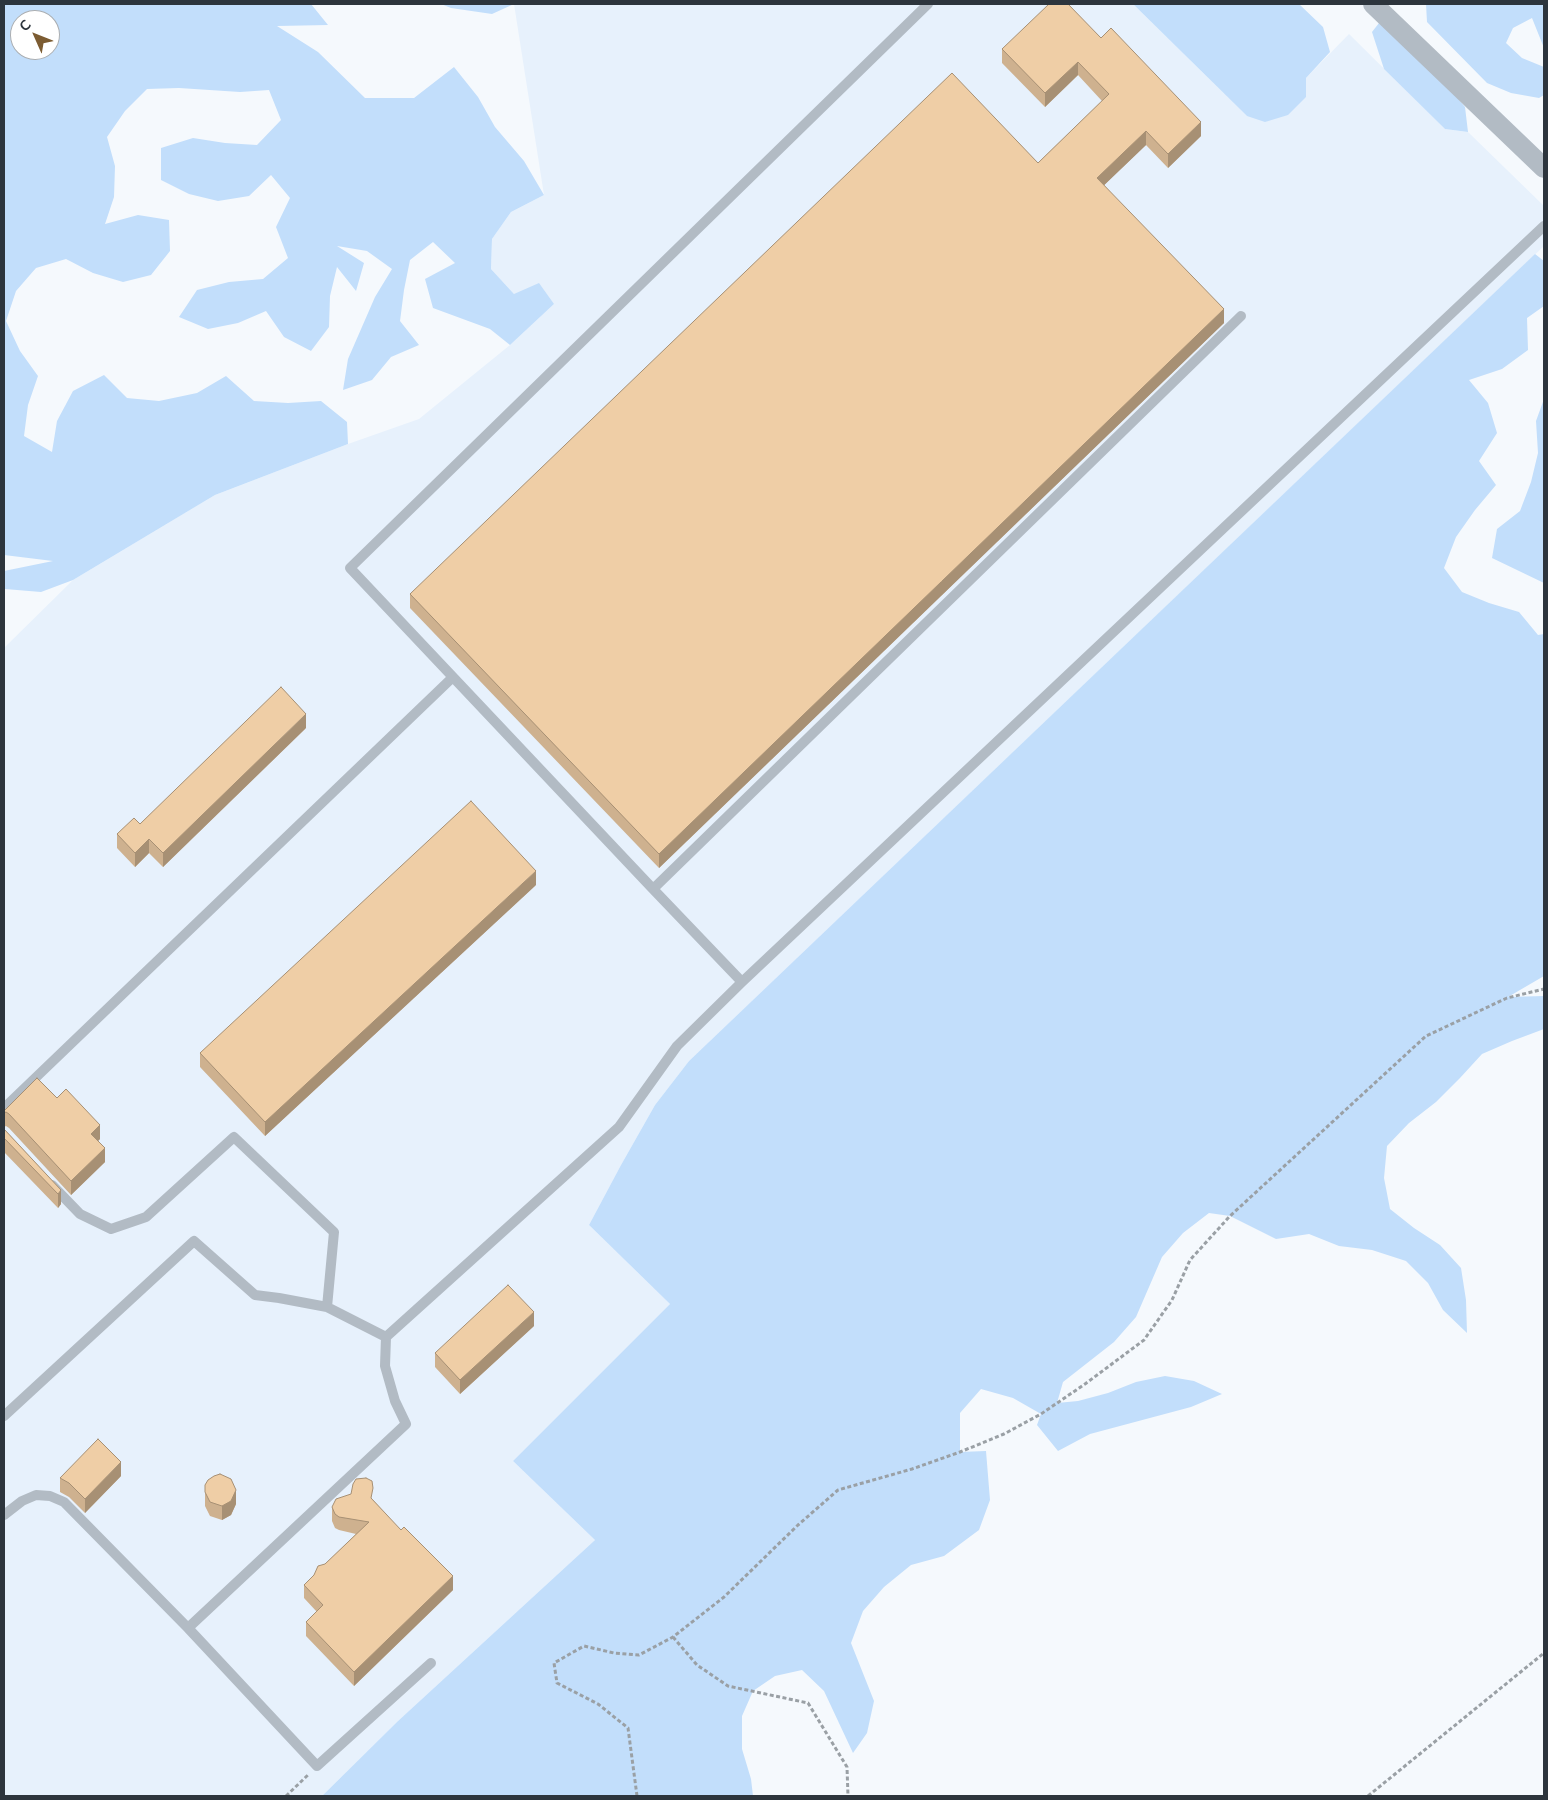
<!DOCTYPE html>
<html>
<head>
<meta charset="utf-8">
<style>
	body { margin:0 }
	#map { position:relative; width:1548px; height:1800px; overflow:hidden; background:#f5f9fd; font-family:Mulish,sans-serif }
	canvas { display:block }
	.frame { position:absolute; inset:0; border:5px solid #2d353d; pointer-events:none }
	.north { position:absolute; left:10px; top:10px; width:50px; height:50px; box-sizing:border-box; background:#fff; border:1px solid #abaeb1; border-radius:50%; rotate:314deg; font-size:14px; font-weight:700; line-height:20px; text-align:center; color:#2d353d }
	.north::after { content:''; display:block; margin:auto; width:18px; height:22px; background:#7c5c32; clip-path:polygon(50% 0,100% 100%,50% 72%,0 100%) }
</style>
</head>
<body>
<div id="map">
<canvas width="1548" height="1800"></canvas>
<div class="frame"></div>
<div class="north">С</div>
</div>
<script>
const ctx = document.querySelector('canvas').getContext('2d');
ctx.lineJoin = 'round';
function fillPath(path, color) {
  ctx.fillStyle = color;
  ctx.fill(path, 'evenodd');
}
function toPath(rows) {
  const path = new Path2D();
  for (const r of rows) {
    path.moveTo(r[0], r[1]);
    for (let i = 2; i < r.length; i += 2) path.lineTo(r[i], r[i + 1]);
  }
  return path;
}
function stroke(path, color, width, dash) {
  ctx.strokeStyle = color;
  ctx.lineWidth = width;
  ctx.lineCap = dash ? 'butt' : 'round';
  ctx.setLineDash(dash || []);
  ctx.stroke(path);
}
fillPath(toPath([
	[514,4,1133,4,1247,116,1306,97,1306,78,1349,34,1445,129,1468,132,1544,206,1544,246,689,1061,655,1105,621,1165,589,1225,670,1304,513,1461,595,1540,398,1721,322,1796,4,1796,4,648,73,580,215,495,348,444,419,419,510,345,554,304,514,294,491,269,492,239,511,212,544,195]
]), '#e7f1fc');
fillPath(toPath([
	[4,4,311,4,328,25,277,26,318,52,365,98,414,98,454,67,478,97,495,127,524,161,544,195,511,212,492,239,491,269,514,294,539,283,554,304,510,345,490,329,433,308,425,279,455,263,433,242,410,260,404,290,400,321,419,345,391,357,372,380,343,390,348,359,375,297,392,269,367,251,337,246,364,263,356,291,337,267,330,296,329,327,311,351,284,337,266,311,238,323,208,329,179,317,197,290,229,282,263,279,288,258,276,227,290,198,271,175,249,196,218,201,189,194,161,180,161,148,193,138,225,143,257,145,281,120,269,90,240,92,179,88,147,89,125,111,107,137,115,166,114,197,105,224,138,215,169,220,170,251,151,275,123,282,93,273,66,259,36,268,16,291,6,321,20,351,38,376,28,405,24,436,52,452,57,421,73,391,104,375,127,398,159,401,197,393,226,376,254,401,288,403,321,401,347,422,348,444,215,495,73,580,41,592,5,589,4,571,53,561,4,555],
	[20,20,50,20,50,50,20,50],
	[441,4,514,4,492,14,451,8],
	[1133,4,1299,4,1323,27,1330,52,1306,78,1306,97,1288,115,1265,122,1247,116],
	[1426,4,1544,4,1544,11,1543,13,1544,14,1544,48,1532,18,1513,28,1506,43,1522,58,1544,67,1544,95,1539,98,1511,93,1487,83,1427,22],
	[1379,23,1436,71,1465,107,1468,132,1445,129,1384,69,1372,32],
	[1535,254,1544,261,1544,306,1527,318,1528,350,1502,369,1469,380,1488,403,1497,433,1479,461,1496,485,1475,510,1456,537,1444,568,1462,592,1489,603,1519,612,1538,635,1544,634,1544,976,1508,997,1544,996,1544,1029,1512,1041,1482,1054,1460,1078,1436,1102,1409,1123,1387,1146,1384,1178,1390,1209,1414,1228,1440,1245,1461,1268,1466,1300,1467,1333,1443,1310,1428,1283,1406,1261,1372,1250,1339,1246,1309,1234,1276,1239,1230,1216,1209,1213,1183,1233,1162,1257,1136,1317,1114,1342,1063,1382,1057,1403,1078,1401,1108,1393,1136,1382,1165,1376,1194,1381,1222,1394,1191,1407,1090,1434,1058,1451,1037,1425,1041,1414,1013,1398,981,1389,960,1413,960,1452,986,1451,990,1500,979,1530,944,1556,911,1565,884,1587,863,1611,851,1643,874,1701,867,1733,853,1753,824,1691,802,1670,775,1676,753,1691,742,1716,742,1749,751,1779,753,1796,322,1796,398,1721,595,1540,513,1461,670,1304,589,1225,621,1165,655,1105,689,1061],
	[1544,399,1544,583,1492,558,1497,529,1520,511,1531,482,1538,453,1536,421]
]), '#c2defb');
stroke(toPath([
	[673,1637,697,1665,728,1686,808,1703,847,1767,848,1796],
	[286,1796,309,1774],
	[637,1796,628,1728,598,1704,557,1683,554,1663,584,1646,614,1653,639,1655,673,1637,724,1597,798,1525,838,1490,912,1469,960,1452,1004,1434,1041,1414,1085,1384,1144,1340,1172,1300,1190,1260,1230,1216,1426,1036,1507,998,1544,989],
	[1368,1796,1544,1653]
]), '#9aa0a5', 3, [4, 2.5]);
stroke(toPath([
	[653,889,350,568,928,4],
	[742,982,653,889,1241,316],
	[4,1108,453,677],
	[52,1185,80,1214,111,1229,146,1217,234,1137,334,1232,327,1307],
	[4,1416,194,1241,255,1295,279,1298,327,1307,386,1337],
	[4,1515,22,1501,36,1495,50,1496,64,1502,188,1628],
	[431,1663,317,1766,188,1628,406,1424,395,1401,385,1366,386,1337,619,1127,677,1046,742,982,1544,226]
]), '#b2bbc4', 10);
stroke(toPath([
	[1373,4,1544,168]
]), '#b2bbc4', 20);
fillPath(toPath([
	[1101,38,1201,136,1168,168,1146,145,1104,185,1224,323,659,868,410,608,410,594,1038,163,1102,101,1078,75,1045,107,1002,63,1002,49],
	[306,728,163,867,149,853,135,867,117,848,117,834,140,824],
	[536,885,265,1136,200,1067,200,1053],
	[57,1098,100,1139,98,1141,105,1162,71,1195,9,1128,6,1126,4,1127,4,1111],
	[4,1129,61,1190,61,1204,58,1208,4,1152],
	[534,1326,460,1394,435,1367,435,1353],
	[121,1476,85,1513,69,1497,60,1492,60,1478],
	[205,1492,236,1504,231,1515,222,1520,210,1516,205,1506],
	[373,1500,453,1590,354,1686,306,1636,306,1622,317,1612,304,1598,304,1585,356,1534,339,1530,335,1528,332,1521,332,1507]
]), '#ceb18f');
fillPath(toPath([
	[1078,62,1078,75,1045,107,1045,93],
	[1201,122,1201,136,1168,168,1168,154],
	[1146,131,1146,145,1097,192,1097,178],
	[1224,309,1224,323,659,868,659,854],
	[306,714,306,728,163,867,163,853],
	[149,839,149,853,135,867,135,853],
	[536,871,536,885,265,1136,265,1122],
	[100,1125,100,1139,91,1148,91,1134],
	[105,1148,105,1162,71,1195,71,1181],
	[61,1190,61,1204,58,1208,58,1194],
	[534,1312,534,1326,460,1394,460,1380],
	[121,1462,121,1476,85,1513,85,1499],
	[236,1490,236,1504,231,1515,222,1520,222,1506],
	[453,1576,453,1590,354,1686,354,1672]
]), '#a79074');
const building = toPath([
	[1049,4,1068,4,1101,38,1111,28,1201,122,1168,154,1146,131,1097,178,1224,309,659,854,410,594,952,73,1038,163,1109,94,1078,62,1045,93,1002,49,1049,4],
	[281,687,306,714,163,853,149,839,135,853,117,834,134,818,140,824,281,687],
	[471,801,536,871,265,1122,200,1053,471,801],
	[37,1078,57,1098,66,1089,100,1125,91,1134,105,1148,71,1181,9,1114,6,1112,4,1113,4,1111,37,1078],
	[4,1129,61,1190,58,1194,4,1138,4,1129],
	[508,1285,534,1312,460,1380,435,1353,508,1285],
	[98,1439,121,1462,85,1499,69,1483,60,1478,98,1439],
	[220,1474,231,1479,236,1490,231,1501,222,1506,210,1502,205,1492,205,1485,208,1480,214,1476,220,1474],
	[366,1478,372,1481,373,1488,371,1498,401,1530,404,1527,453,1576,354,1672,306,1622,323,1605,304,1585,314,1575,318,1566,325,1564,369,1522,339,1517,335,1514,332,1507,336,1499,351,1494,353,1484,356,1479,366,1478]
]);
fillPath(building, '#efcea6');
stroke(building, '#a79074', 1);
</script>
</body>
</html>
